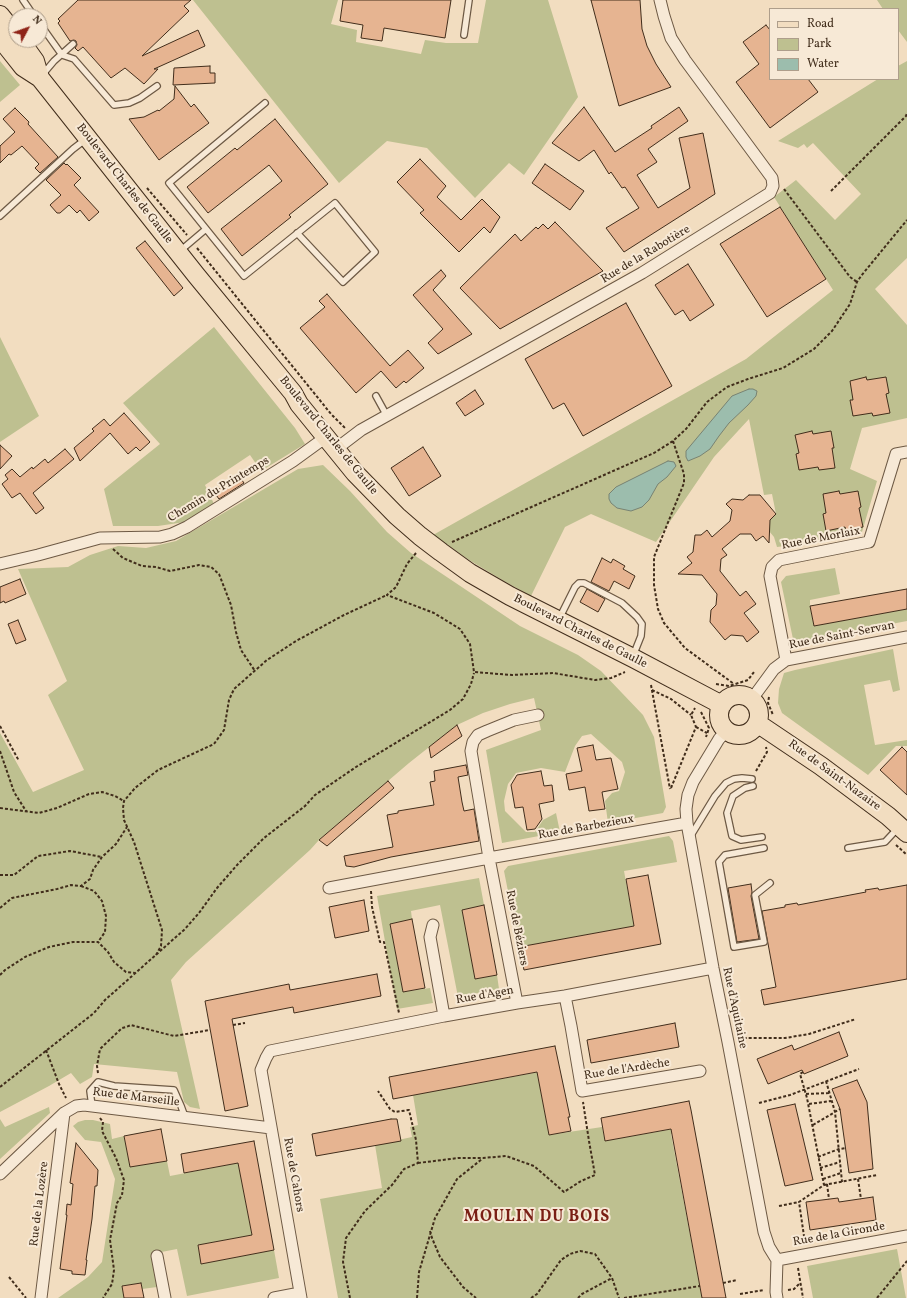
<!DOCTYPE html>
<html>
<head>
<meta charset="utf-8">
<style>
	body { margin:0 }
	#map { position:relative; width:907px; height:1298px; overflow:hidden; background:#f2ddc0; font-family:Vollkorn,serif }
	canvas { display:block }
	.legend { position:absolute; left:769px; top:8px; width:130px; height:72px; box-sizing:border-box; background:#f7e9d6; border:1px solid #ae9e8b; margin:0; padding:5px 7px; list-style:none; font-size:12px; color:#412d1b }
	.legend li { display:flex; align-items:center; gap:8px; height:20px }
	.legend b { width:20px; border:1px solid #ae9e8b }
	.north { position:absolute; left:8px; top:8px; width:40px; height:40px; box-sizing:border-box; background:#f7e9d6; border:1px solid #ae9e8b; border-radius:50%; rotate:49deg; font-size:11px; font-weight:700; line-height:16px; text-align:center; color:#412d1b }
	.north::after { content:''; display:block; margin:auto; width:14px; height:18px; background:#8f2418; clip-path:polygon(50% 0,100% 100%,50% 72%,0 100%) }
</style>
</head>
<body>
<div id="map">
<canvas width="907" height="1298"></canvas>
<ul class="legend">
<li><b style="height:5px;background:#f2ddc0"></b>Road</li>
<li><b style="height:11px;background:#bec090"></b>Park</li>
<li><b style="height:11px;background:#9cbdad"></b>Water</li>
</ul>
<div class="north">N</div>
</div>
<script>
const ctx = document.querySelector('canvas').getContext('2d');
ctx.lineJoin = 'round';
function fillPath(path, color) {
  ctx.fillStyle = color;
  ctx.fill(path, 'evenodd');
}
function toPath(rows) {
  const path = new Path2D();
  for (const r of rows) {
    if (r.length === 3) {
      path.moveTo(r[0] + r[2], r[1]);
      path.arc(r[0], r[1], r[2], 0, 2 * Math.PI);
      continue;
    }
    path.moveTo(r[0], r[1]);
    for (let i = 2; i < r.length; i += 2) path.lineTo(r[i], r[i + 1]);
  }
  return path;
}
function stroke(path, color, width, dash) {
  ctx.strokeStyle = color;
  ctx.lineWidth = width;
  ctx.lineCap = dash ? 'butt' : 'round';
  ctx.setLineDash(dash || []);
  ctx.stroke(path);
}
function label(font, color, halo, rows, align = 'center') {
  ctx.font = font + ' Vollkorn,serif';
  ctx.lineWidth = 4;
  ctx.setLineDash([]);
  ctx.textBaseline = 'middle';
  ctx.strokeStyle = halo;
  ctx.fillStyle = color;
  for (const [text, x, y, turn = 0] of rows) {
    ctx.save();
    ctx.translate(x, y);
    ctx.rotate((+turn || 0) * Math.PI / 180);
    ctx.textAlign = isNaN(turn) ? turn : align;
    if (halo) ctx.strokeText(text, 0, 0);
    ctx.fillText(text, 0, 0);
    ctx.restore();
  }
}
fillPath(toPath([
	[193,0,338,0,331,24,357,30,356,42,421,54,425,40,446,43,478,43,486,0,548,0,578,97,524,175,509,163,475,198,427,148,387,141,339,183,298,132],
	[877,0,907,0,907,42,898,30,898,9,883,9],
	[0,61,20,85,0,102],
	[907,61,907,258,875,289,907,325,907,418,862,428,850,469,877,481,862,532,830,540,777,547,774,537,769,531,770,520,776,514,772,494,764,495,749,419,714,457,656,542,591,514,565,527,531,596,504,581,469,560,433,535,746,359,833,290,774,197,796,180,835,220,861,194,813,143,807,148,804,144,798,148,778,141,878,79,898,79,898,66],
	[214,327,295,428,305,444,261,471,250,455,205,485,214,504,185,522,158,526,113,526,104,489,160,444,123,403],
	[0,337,39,416,0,442],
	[323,465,350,491,387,532,411,553,520,626,578,655,601,671,643,715,654,737,666,807,663,813,608,823,605,801,612,793,619,791,625,772,622,762,591,734,582,736,575,746,565,772,541,768,516,773,508,784,504,801,505,811,526,832,535,832,543,820,556,813,560,832,502,843,486,750,541,730,534,698,510,704,483,713,457,725,409,763,319,840,310,850,186,962,171,980,200,1109,190,1107,184,1102,177,1072,94,1064,92,1077,80,1084,71,1073,49,1086,0,1112,0,733,33,792,84,770,48,695,67,681,18,569,68,567,90,555,118,546,146,548,176,541,298,469],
	[835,568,840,594,810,600,810,606,814,626,907,609,907,621,798,642,793,639,781,582,786,576],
	[893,649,900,690,893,692,890,680,864,685,875,745,907,740,907,746,896,746,868,775,782,713,778,703,779,689,784,673,795,670],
	[669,836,673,841,677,862,624,871,634,926,519,947,504,871,508,866],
	[479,878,484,905,462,910,475,979,497,975,499,989,458,997,440,905,411,911,412,919,390,924,403,992,430,988,433,1003,397,1009,377,896],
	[539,1072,538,1077,549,1135,602,1127,605,1141,673,1129,674,1133,671,1134,702,1298,338,1298,320,1199,382,1188,375,1145,412,1137,410,1127,418,1125,413,1095],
	[49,1107,50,1113,0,1159,0,1119,5,1127],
	[85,1120,93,1120,110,1124,112,1139,124,1136,130,1167,167,1161,170,1176,238,1163,252,1235,198,1245,201,1264,274,1250,279,1278,187,1296,177,1249,151,1254,157,1287,142,1289,141,1283,122,1286,124,1298,58,1298,88,1277,102,1262,115,1179,101,1142,85,1140,73,1126,78,1122],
	[897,1249,906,1298,813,1298,807,1266]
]), '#bec090');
const water = toPath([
	[749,389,753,389,757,391,756,396,748,405,729,423,719,436,710,449,700,456,688,461,686,457,686,451,732,396,749,389],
	[668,461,674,462,676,466,667,477,658,484,649,500,642,507,631,511,617,508,611,503,609,499,609,494,616,487,668,461]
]);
fillPath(water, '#9cbdad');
stroke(water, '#788373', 1);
const building = toPath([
	[78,0,191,0,184,6,189,11,142,56,198,30,205,46,154,69,158,69,144,84,125,68,111,78,83,47,78,51,75,48,77,45,76,41,74,40,70,41,58,23,60,21,58,19,78,0],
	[343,0,451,0,445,38,384,28,382,41,361,38,363,25,340,21,343,0],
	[591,0,640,0,642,29,647,46,656,64,671,87,619,106,591,0],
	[766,25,770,30,770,79,808,79,818,92,770,128,736,82,759,64,743,42,766,25],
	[210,66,210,73,215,73,215,83,173,85,174,68,210,66],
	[175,86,191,107,194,104,209,123,159,160,129,119,144,117,158,110,159,111,174,99,175,86],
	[584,107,615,152,652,128,651,126,679,107,688,121,648,149,657,162,637,175,658,208,690,188,679,138,703,133,715,194,624,252,606,228,639,208,625,187,622,188,611,172,609,174,594,150,579,161,552,143,584,107],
	[15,108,29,122,28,124,58,157,40,173,35,168,39,164,22,146,11,155,9,154,0,163,0,146,15,132,3,119,15,108],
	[275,119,328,184,289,215,291,217,242,256,221,229,282,181,269,165,208,213,187,187,235,148,237,150,275,119],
	[420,159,446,186,437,197,461,220,482,199,500,217,490,233,484,227,459,252,420,213,424,210,397,182,420,159],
	[64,163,66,165,67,164,81,178,74,185,99,212,89,221,80,210,77,213,69,205,60,213,57,213,50,205,61,195,46,180,64,163],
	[545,164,584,191,570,210,532,183,545,164],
	[780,207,826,279,767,317,720,244,780,207],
	[555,222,603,271,500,329,460,288,515,234,521,241,536,227,538,229,543,224,548,229,555,222],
	[145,241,183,288,174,296,136,248,145,241],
	[688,264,714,305,690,321,683,310,675,315,655,285,688,264],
	[441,270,446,276,433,290,472,334,438,354,428,343,443,329,413,295,441,270],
	[327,294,390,366,408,350,424,368,406,383,404,381,396,388,381,371,356,393,300,328,325,307,319,301,327,294],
	[626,303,672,386,583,436,564,403,553,409,525,359,626,303],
	[866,377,867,380,886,377,889,393,886,394,890,413,873,416,872,413,853,416,850,400,853,400,850,381,866,377],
	[475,390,484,404,465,416,456,403,475,390],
	[124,413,150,442,140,451,136,447,128,454,110,433,80,461,74,448,94,431,92,429,104,419,110,426,124,413],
	[812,431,813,434,831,431,834,448,832,448,835,468,819,470,818,467,799,470,796,454,799,453,795,435,812,431],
	[0,445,12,456,0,469,0,445],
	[423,447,441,476,409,496,391,468,423,447],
	[65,449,74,459,33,493,44,508,36,514,20,493,12,498,2,484,8,479,5,475,12,469,20,477,32,467,33,469,45,459,48,463,65,449],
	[239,476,244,483,219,499,214,492,239,476],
	[839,491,840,494,858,491,861,507,859,508,863,527,846,530,845,527,826,531,823,514,826,513,823,494,839,491],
	[749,495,760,495,776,514,770,520,769,543,763,536,756,541,751,534,740,534,722,549,727,555,721,559,720,571,740,596,746,591,756,604,744,613,759,632,747,642,743,636,731,635,725,640,710,622,711,610,716,605,717,594,702,575,678,574,692,563,687,557,693,552,695,535,701,535,707,530,712,537,730,521,732,510,726,504,732,499,743,500,749,495],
	[602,558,611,563,613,559,625,566,623,569,635,576,629,589,614,581,609,591,591,582,602,558],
	[20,579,26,594,5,603,4,601,0,603,0,587,20,579],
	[587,589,605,599,598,612,580,602,587,589],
	[907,589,907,609,814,626,810,606,907,589],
	[18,620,26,640,16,644,8,624,18,620],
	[457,725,462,736,431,758,429,747,457,725],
	[593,745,596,760,611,758,618,789,602,792,605,809,589,811,585,787,569,790,566,774,582,771,577,748,593,745],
	[902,747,907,752,907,795,880,770,902,747],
	[466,765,468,775,458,777,462,802,464,811,474,809,479,841,391,857,354,867,346,866,344,856,393,847,387,815,398,813,398,811,434,805,430,782,435,781,434,771,466,765],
	[541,771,544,786,552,785,554,801,539,804,542,819,535,829,527,830,523,807,515,808,511,785,517,775,541,771],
	[388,781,394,788,327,846,319,840,388,781],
	[648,875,661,944,524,970,519,947,634,926,626,879,648,875],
	[751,884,752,892,751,896,759,939,737,942,728,888,751,884],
	[907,885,907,979,764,1005,761,990,776,987,762,911,785,907,785,905,797,903,798,905,866,892,865,890,878,888,879,890,907,885],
	[364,900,369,931,335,938,329,907,364,900],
	[484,905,497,975,475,979,462,910,484,905],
	[412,919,425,988,403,992,390,924,412,919],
	[377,974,381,996,294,1013,293,1007,232,1019,248,1106,225,1111,205,1001,289,984,290,990,377,974],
	[675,1023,679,1047,591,1063,587,1040,675,1023],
	[839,1032,848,1056,804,1074,802,1070,768,1084,757,1059,792,1045,794,1050,839,1032],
	[555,1046,570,1117,568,1117,571,1131,549,1135,537,1072,393,1099,389,1077,555,1046],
	[857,1080,867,1102,873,1169,849,1173,840,1109,832,1089,857,1080],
	[689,1101,691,1110,726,1298,702,1298,671,1129,605,1141,601,1118,689,1101],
	[795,1104,813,1180,785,1186,767,1110,795,1104],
	[391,1119,397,1119,401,1141,316,1156,312,1134,391,1119],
	[161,1129,167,1161,130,1167,124,1136,161,1129],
	[254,1141,274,1250,201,1264,198,1245,252,1235,238,1163,184,1173,181,1154,254,1141],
	[76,1143,98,1170,97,1186,95,1186,92,1219,86,1260,87,1260,85,1275,72,1274,72,1271,60,1269,67,1215,66,1215,67,1204,71,1205,73,1184,70,1183,76,1143],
	[873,1197,876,1220,810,1230,806,1202,838,1198,839,1202,873,1197],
	[141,1283,144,1298,124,1298,122,1286,141,1283]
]);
fillPath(building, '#e6b491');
stroke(building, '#412d1b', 1);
const lane = toPath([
	[23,0,34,16],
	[40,24,62,55,74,59,114,105,129,103,140,98,157,86],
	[464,35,469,0],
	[43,74,54,61,73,44],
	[265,103,169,183,244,276,335,203,375,252,343,282,297,233],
	[0,216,73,149,86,139],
	[180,251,206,229],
	[376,396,387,416],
	[559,619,575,587,579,583,584,583,622,603,637,617,642,624,641,636,633,656],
	[753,786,745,788,733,796,727,813,732,836,741,840,762,837],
	[690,837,715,796,726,783,734,779,742,778,752,779],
	[764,848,725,855,719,862,734,947,764,942,755,895,770,883],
	[848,848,885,842,898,828],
	[92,1106,90,1091,98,1082,114,1086,174,1090,181,1106,185,1117]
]);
const street = toPath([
	[336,449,361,430,642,273,770,193,773,186,772,178,685,60,671,38,664,16,660,0],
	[0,564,38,555,100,538,160,537,172,534,187,527,293,461,326,437],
	[786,660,770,576,772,567,779,560,869,542,896,454,907,452],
	[752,699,774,669,786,660,907,637],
	[727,730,719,739,693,782,688,795,686,809,687,823,713,968,728,1042,764,1232,769,1247,777,1260,776,1292,777,1298],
	[329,888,489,858,471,751,473,742,478,735,487,731,514,720,538,715],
	[433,925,430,937,444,1016],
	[565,996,571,1026,582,1091,700,1071],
	[517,1003,489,858,687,823],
	[0,1174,64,1113,76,1106,84,1105,271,1128],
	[157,1256,165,1298],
	[777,1260,907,1236],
	[41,1298,64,1113],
	[274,1298,300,1293],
	[301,1298,261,1070,266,1058,270,1051,444,1016,517,1003,565,996,713,968]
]);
const primary = toPath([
	[0,15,16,35],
	[0,38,23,67,40,78,196,275,293,393,299,404,355,473,397,516,420,536,441,552,470,573,510,596,633,658,722,705],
	[20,40,35,61,40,78],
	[739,715,20],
	[757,723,821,766,888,816,907,833]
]);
stroke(lane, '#6d5944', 8);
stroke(street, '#6d5944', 13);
stroke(primary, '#412d1b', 20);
stroke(toPath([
	[147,188,187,235],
	[784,189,850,277,857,282],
	[831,191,906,116,907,113],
	[197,248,331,414,345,428],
	[673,441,684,474,684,483,654,557,654,585,658,609,664,623,685,648,734,684],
	[452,542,654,453,673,441,686,429,707,402,727,387,748,379,783,368,814,349,832,331,850,304,857,282,861,276,907,220],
	[113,549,123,558,142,566,156,567,170,571,199,565,211,567,219,574,231,605,236,632,241,650,255,671],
	[416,553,407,564,396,587,387,595,434,613,460,629,470,644,474,672,512,675,553,673,595,680,611,678,625,672],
	[716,684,729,686,748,680,754,672],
	[651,685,670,789],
	[652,690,671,699,691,715],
	[769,697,768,703,773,715],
	[701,712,709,728,706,737],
	[0,726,19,761],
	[696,727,707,733],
	[0,751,14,792,26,811],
	[756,771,767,752,766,747],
	[671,788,696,727,691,715,695,708],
	[0,808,39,813,57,808,89,794,102,792,115,796,124,801],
	[896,845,907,855],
	[0,875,14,875,38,856,70,851,102,857],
	[81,886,94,891,102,901,106,916,105,932,98,942],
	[371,891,372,907,380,942,384,942,399,1013],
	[0,908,12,898,57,889,71,885,81,886,90,879,93,870,102,857,116,844,127,827],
	[156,955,161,946,162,930,134,842,124,820,123,808,124,801,135,788,158,770,214,744,224,730,229,700,234,689,267,660,296,641,344,615,387,595],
	[0,975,5,970,25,957,49,947,73,942,98,942,108,952,114,962,126,972,135,973],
	[233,1025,245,1023],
	[739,1040,745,1038,785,1038,809,1034,856,1019],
	[46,1050,59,1084,66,1098],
	[803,1072,800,1074,807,1098,824,1185,799,1202,805,1243],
	[98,1073,97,1066,100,1049,122,1028,126,1027,131,1025,174,1036,210,1030],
	[826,1081,835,1112,842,1182],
	[0,1087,94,1013,105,1000,185,929,199,913,217,888,238,864,264,838,305,806,315,795,356,767,450,710,463,699,471,684,474,673],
	[806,1094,829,1093],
	[759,1103,790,1095,859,1069],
	[809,1104,831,1101],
	[100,1118,103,1122,102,1131,116,1158,124,1180,122,1195,117,1203,110,1240,114,1270,112,1284,103,1298],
	[813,1125,840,1109],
	[818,1157,839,1149,846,1148],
	[418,1163,458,1158,483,1158,506,1156,534,1166,564,1192,581,1181,595,1175,589,1141,583,1102],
	[820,1168,840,1162],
	[823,1179,841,1173],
	[858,1179,861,1199],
	[827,1184,829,1199],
	[824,1185,877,1175],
	[779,1206,799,1202],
	[430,1231,432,1238,440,1257,463,1287,476,1298],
	[798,1268,803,1298],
	[9,1277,26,1298],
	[723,1283,737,1280],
	[788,1290,794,1289,800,1283],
	[740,1294,764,1290],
	[350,1298,343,1262,346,1238,365,1211,392,1185,404,1169,418,1163,416,1140,409,1110,395,1112,390,1109,378,1091],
	[417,1298,419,1272,435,1218,457,1179,482,1159],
	[531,1298,537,1294,561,1260,570,1254,580,1251,595,1254,612,1278,619,1298],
	[578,1298,582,1294,612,1278],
	[624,1298,700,1286],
	[877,1298,907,1261]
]), '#412d1b', 2, [3, 2]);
stroke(lane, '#f7e9d6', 5.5);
stroke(street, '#f7e9d6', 11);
stroke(primary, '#f2ddc0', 18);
label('12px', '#412d1b', '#f7e9d6', [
	["Boulevard Charles de Gaulle",124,184,52],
	["Rue de la Rabotière",646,255,-31],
	["Boulevard Charles de Gaulle",328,436,51],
	["Chemin du Printemps",219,490,-31],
	["Rue de Morlaix",821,539,-11],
	["Boulevard Charles de Gaulle",580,632,27],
	["Rue de Saint-Servan",842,636,-11],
	["Rue de Saint-Nazaire",834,776,36],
	["Rue de Barbezieux",586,828,-10],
	["Rue de Béziers",516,928,79],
	["Rue d'Agen",485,996,-10],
	["Rue d'Aquitaine",734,1008,78],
	["Rue de l'Ardèche",627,1070,-9],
	["Rue de Marseille",136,1098,7],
	["Rue de Cahors",293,1175,80],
	["Rue de la Lozère",40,1204,-83],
	["Rue de la Gironde",839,1235,-10]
]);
ctx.letterSpacing = '1px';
label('bold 16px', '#7a1f14', '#f7e9d6', [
	["MOULIN DU BOIS",537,1218]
]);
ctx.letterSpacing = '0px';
</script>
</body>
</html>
